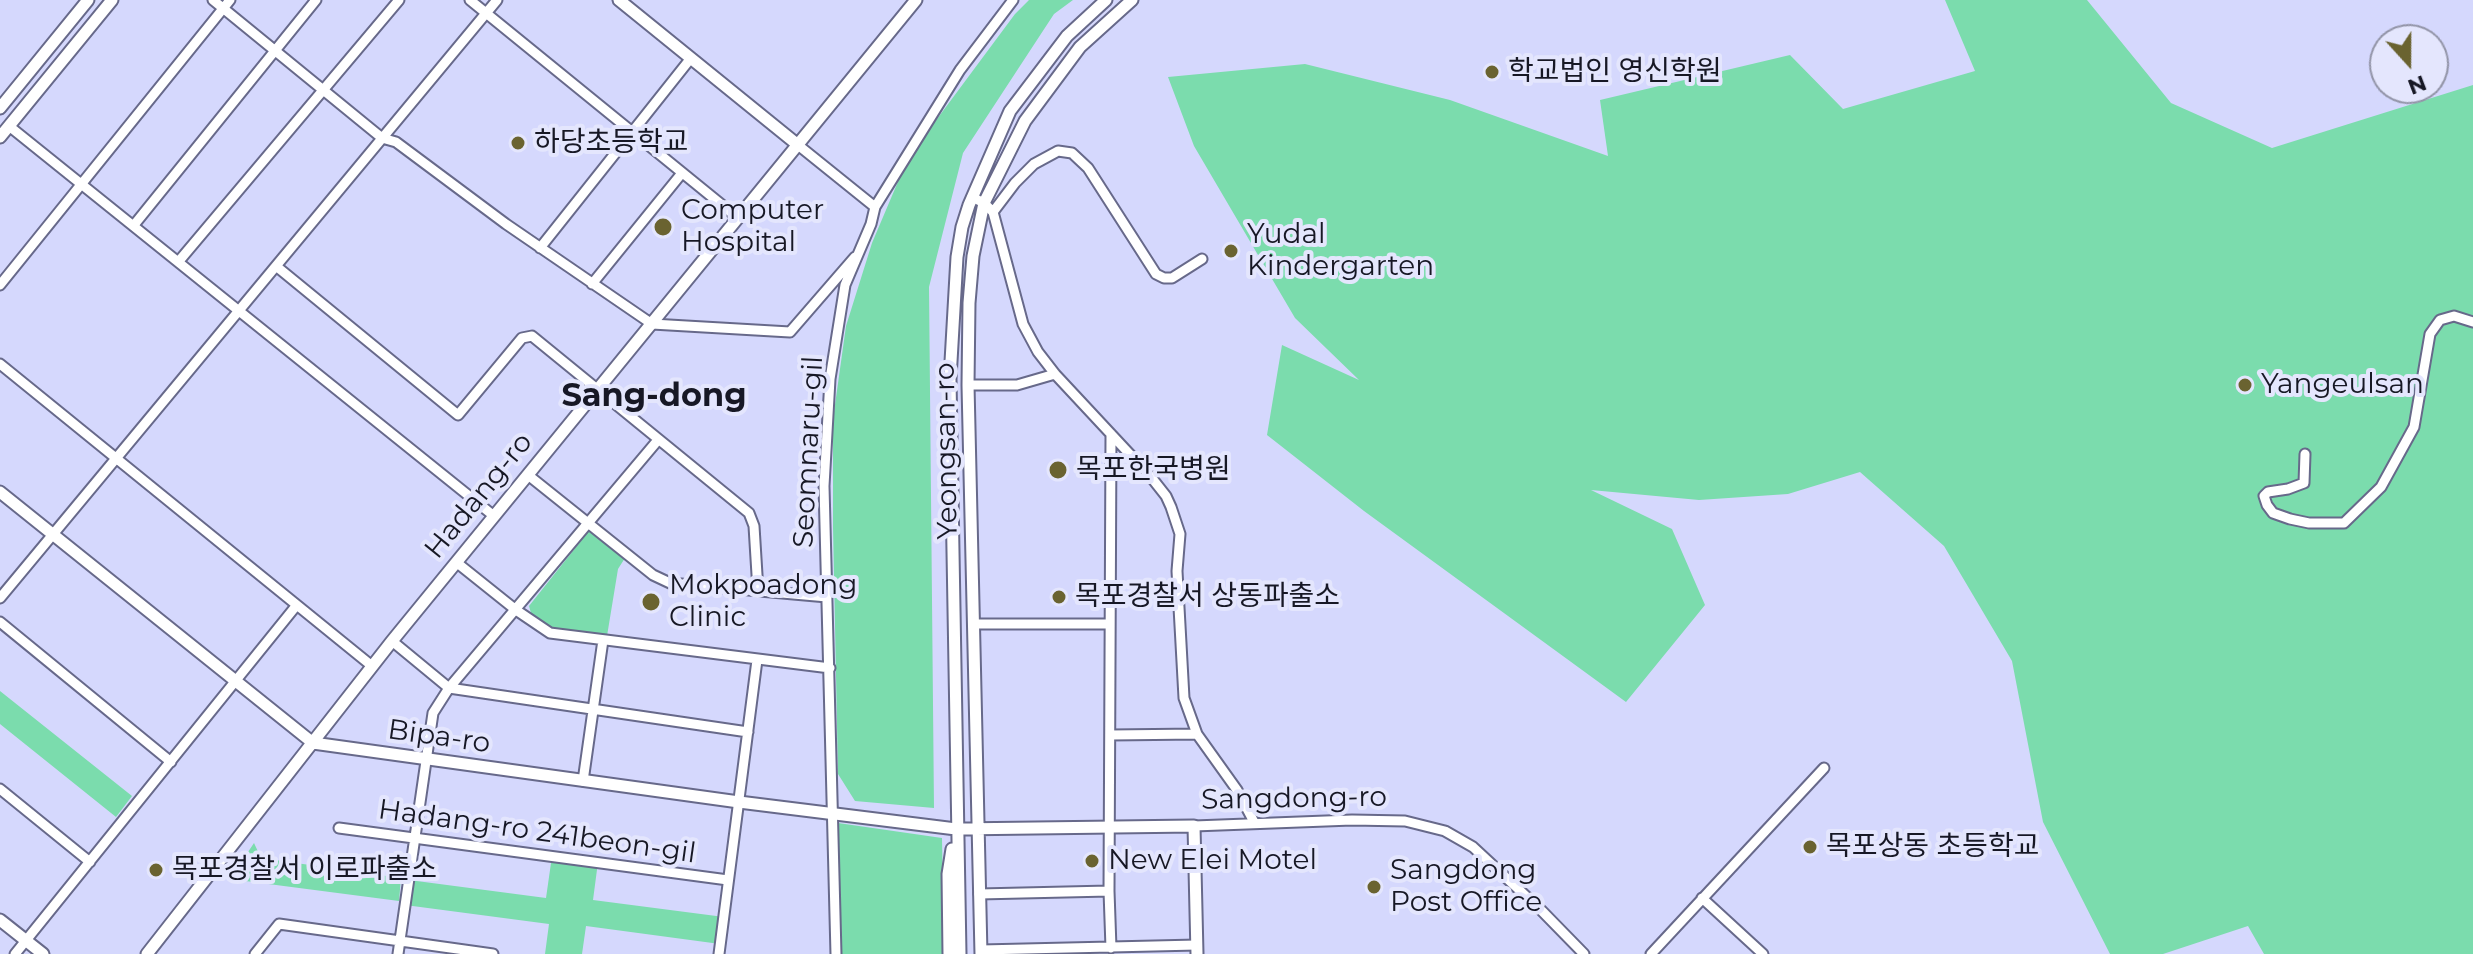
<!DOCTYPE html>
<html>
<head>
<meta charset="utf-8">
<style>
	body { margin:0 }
	#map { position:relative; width:2473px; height:954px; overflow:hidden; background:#d5d8fd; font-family:Montserrat,sans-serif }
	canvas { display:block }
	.north { position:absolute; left:2369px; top:24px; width:80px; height:80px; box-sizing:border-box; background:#e4e6fd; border:2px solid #9294a7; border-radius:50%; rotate:159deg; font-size:22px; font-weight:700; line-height:32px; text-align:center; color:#171825 }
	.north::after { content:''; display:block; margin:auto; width:28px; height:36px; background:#6a6330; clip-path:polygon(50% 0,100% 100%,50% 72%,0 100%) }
</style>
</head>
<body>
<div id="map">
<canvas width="2473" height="954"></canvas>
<div class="north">N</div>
</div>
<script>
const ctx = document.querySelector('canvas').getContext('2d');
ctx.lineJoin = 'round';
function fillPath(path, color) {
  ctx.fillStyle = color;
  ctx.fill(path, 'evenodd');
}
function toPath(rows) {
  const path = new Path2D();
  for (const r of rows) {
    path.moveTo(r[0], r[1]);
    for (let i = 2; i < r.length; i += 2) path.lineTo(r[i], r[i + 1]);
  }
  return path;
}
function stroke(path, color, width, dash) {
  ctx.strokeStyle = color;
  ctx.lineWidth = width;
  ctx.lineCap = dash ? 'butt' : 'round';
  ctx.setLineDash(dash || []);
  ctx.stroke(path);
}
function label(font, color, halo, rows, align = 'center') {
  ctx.font = font + ' Montserrat,"Noto Sans KR",sans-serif';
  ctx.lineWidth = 8;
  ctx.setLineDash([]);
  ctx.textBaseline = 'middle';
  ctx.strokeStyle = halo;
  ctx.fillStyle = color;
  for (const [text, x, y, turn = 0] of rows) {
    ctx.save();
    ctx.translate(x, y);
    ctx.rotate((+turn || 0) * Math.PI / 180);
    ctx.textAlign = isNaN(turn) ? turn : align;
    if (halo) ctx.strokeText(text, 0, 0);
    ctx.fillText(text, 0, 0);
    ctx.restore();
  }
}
fillPath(toPath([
	[1029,0,1073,0,1054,14,963,153,929,287,934,808,855,801,838,774,833,527,833,419,846,326,872,243,908,158,1015,14],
	[1945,0,2087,0,2171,103,2272,148,2473,85,2473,954,2264,954,2248,926,2163,954,2110,954,2043,822,2012,661,1944,546,1860,472,1788,494,1699,500,1591,490,1672,529,1705,605,1626,702,1364,511,1267,435,1282,345,1359,380,1295,318,1194,146,1168,77,1305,64,1450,100,1608,156,1600,100,1790,55,1843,109,1975,71],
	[592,530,625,558,618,569,607,636,547,627,531,613,529,606,588,532],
	[0,691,132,796,116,817,0,724],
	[838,823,942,838,944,954,842,954],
	[254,843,261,858,401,878,399,901,230,879],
	[552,856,598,862,593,900,724,917,720,944,586,926,582,954,545,954,549,924,405,905,409,880,546,898]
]), '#7bdcad');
const minor = toPath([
	[213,0,382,138,396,142,506,224,652,324,790,332,855,257],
	[470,0,738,218],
	[9,126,494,516],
	[798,145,875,207],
	[972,197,984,203,993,212,1023,324,1038,352,1055,374,1151,477,1166,496,1171,507,1180,534,1177,571,1184,698,1197,734,1237,790,1254,822],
	[993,212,1015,183,1034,164,1058,151,1072,153,1088,168,1156,274,1164,278,1172,278,1202,259],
	[134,225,316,0],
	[540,248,691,58],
	[179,261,399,0],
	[276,266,458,415,522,338,532,336,749,513,754,526,758,591],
	[592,284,682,173],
	[0,285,230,0],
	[0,364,372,666],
	[968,385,1017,385,1055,374],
	[2305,454,2304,483,2288,489,2268,492,2264,496,2267,505,2273,513,2290,519,2309,523,2344,523,2381,487,2414,427,2430,334,2440,320,2454,316,2473,322],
	[528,475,653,575,670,583,827,597],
	[456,562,516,610,550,633,830,668],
	[0,598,497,0],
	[0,622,171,762],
	[975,624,1110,624],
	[392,641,449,688,748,732],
	[1111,735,1197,734],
	[583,781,603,640],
	[0,789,90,862],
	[1194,826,1352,820,1405,821,1445,831,1473,847,1542,911,1584,954],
	[339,828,728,880],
	[979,894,1109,891],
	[1702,898,1763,954],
	[1111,948,1109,891,1111,434],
	[981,950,1197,945],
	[15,954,296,606],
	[255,954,279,924,493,954],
	[398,954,433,713,449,688,658,440],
	[719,954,757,660],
	[836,954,824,486,830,379,845,285,871,224,875,207,960,70,1013,0],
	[1651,954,1824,768]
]);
const tertiary = toPath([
	[619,0,798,145],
	[0,108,88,0],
	[0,137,112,0],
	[0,492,313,743,739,802,956,829,1194,826,1197,954],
	[0,920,43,954],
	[147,954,392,641,916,0],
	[949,954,948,874,952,849],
	[960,954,950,379,957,257,962,227,969,205,1010,111,1067,36,1106,0],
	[981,954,968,385,969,303,973,256,984,203,1025,121,1080,47,1132,0]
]);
stroke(minor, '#67698a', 13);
stroke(tertiary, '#67698a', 15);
stroke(minor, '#fff', 9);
stroke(tertiary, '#fff', 11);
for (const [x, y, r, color] of [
	[1492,72,8,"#6a6330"],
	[518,143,8,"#6a6330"],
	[663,227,10,"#6a6330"],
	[1231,251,8,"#6a6330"],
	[2245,385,8,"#6a6330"],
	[1058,470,10,"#6a6330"],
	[1059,597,8,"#6a6330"],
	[651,602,10,"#6a6330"],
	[1810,847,8,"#6a6330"],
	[1092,861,8,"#6a6330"],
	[156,870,8,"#6a6330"],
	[1374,887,8,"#6a6330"]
]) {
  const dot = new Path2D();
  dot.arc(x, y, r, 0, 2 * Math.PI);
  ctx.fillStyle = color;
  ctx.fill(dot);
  stroke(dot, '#e4e6fd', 3);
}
label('28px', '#171825', '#e4e6fd', [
	["학교법인 영신학원",1508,72],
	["하당초등학교",534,143],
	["Computer",681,211],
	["Hospital",681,243],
	["Yudal",1247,235],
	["Kindergarten",1247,267],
	["Yangeulsan",2261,385],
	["목포한국병원",1076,470],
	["Mokpoadong",669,586],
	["Clinic",669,618],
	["목포경찰서 상동파출소",1075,597],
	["목포상동 초등학교",1826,847],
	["New Elei Motel",1108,861],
	["목포경찰서 이로파출소",172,870],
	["Sangdong",1390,871],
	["Post Office",1390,903]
], 'left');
label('28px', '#171825', '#e4e6fd', [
	["Yeongsan-ro",947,451,-91],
	["Seomnaru-gil",809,452,-87],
	["Hadang-ro",479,496,-51],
	["Bipa-ro",439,737,8],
	["Sangdong-ro",1294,799,-1],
	["Hadang-ro 241beon-gil",537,832,8]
]);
label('bold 32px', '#171825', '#e4e6fd', [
	["Sang-dong",654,397]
]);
</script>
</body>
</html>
